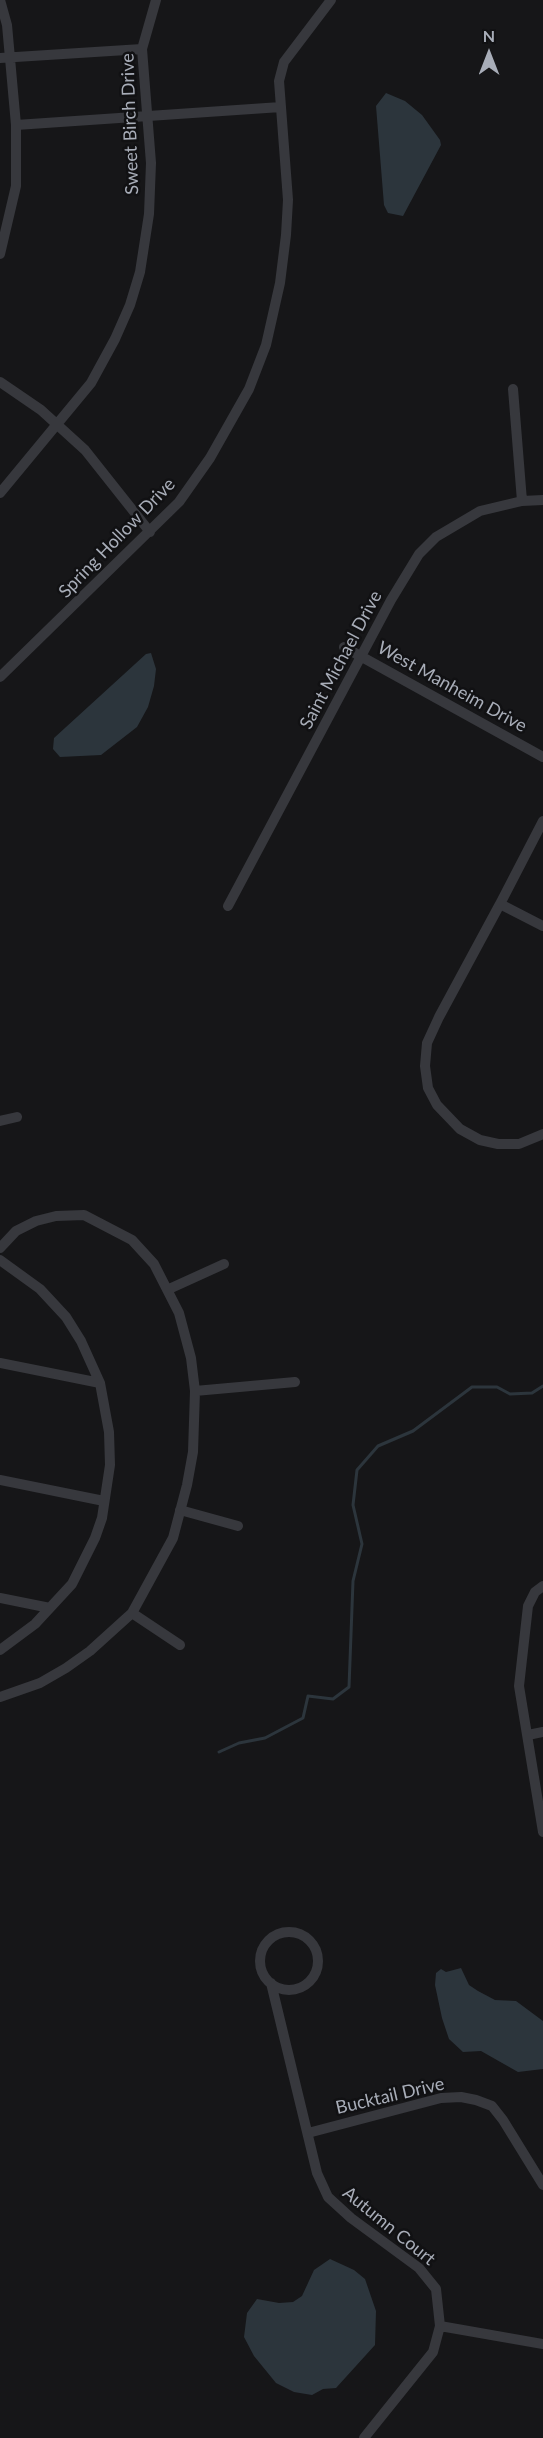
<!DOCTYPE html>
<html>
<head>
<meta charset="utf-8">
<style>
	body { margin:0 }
	#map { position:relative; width:543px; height:2438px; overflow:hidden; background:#161618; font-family:Lato,sans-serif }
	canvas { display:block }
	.north { position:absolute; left:459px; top:24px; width:60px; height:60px; -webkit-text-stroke:4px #111113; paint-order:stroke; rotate:0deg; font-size:16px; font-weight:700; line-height:24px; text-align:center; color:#a8adb8 }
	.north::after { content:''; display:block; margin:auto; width:21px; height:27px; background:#a8adb8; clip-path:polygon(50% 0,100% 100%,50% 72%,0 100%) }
</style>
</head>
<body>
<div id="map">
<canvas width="543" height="2438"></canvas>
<div class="north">N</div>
</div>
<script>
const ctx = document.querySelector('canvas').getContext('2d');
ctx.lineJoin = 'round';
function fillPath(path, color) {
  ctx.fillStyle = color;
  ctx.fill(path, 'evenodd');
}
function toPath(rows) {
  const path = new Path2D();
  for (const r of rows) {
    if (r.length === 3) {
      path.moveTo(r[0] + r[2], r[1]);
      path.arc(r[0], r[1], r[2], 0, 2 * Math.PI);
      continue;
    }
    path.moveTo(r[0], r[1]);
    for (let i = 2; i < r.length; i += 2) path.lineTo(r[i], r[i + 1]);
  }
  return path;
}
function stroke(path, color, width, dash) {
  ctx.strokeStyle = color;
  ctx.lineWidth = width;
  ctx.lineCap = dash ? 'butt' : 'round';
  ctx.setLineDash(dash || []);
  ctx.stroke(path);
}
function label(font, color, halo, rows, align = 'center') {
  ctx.font = font + ' Lato,sans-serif';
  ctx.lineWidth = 5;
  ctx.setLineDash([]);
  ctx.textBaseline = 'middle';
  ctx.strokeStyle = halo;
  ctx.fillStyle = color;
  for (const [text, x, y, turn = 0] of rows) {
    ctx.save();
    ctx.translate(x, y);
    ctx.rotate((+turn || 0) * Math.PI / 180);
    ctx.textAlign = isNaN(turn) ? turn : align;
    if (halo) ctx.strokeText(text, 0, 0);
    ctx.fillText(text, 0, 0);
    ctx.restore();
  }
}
fillPath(toPath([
	[386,93,405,101,422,115,440,140,441,145,403,216,388,213,384,205,376,106],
	[151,653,156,669,154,686,148,707,137,727,101,755,60,757,53,749,54,738,146,654],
	[461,1968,469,1985,478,1991,495,2000,516,2001,543,2021,543,2069,518,2072,481,2051,463,2052,449,2039,442,2018,435,1985,436,1973,441,1969,446,1972],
	[330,2259,354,2270,365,2279,376,2311,375,2345,336,2388,323,2389,312,2395,294,2392,276,2383,254,2356,244,2337,247,2313,257,2299,279,2303,293,2302,302,2296,314,2270]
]), '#2c353c');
stroke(toPath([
	[219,1752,239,1743,265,1738,303,1718,308,1696,333,1699,349,1687,353,1581,362,1544,353,1505,357,1470,378,1446,413,1431,472,1387,497,1387,510,1394,532,1393,543,1386]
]), '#2c353c', 3);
stroke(toPath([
	[0,58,142,49],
	[16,125,281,107],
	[0,254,16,186,16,125,7,25,0,0],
	[0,382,41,410,85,450,150,532],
	[513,389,522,501],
	[0,493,91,383,115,339,130,305,140,272,149,214,151,163,142,49,156,0],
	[344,647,543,757],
	[0,677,179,502,210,458,249,389,266,345,280,283,286,235,288,200,279,81,284,62,331,0],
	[500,904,543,821],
	[228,906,391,600,419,554,436,537,480,511,522,501,543,500],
	[543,926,500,904,439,1017,427,1043,425,1066,428,1088,437,1105,460,1129,480,1140,498,1144,519,1144,543,1134],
	[0,1121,17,1117],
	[0,1248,16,1231,36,1221,56,1216,84,1215,132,1240,154,1264,179,1313,191,1358,195,1391,193,1452,187,1485,173,1538,132,1613,90,1651,66,1668,40,1683,0,1697],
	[0,1260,40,1289,66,1317,81,1341,100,1383,109,1432,110,1465,102,1518,95,1538,72,1584,35,1624,0,1650],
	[169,1289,224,1264],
	[0,1363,100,1383],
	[195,1391,295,1382],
	[0,1480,104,1501],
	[180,1510,238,1526],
	[543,1586,535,1592,528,1606,519,1686,543,1832],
	[0,1598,50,1608],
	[132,1613,180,1645],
	[528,1735,543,1732],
	[289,1961,29],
	[271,1983,317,2173,328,2197,351,2218,419,2268,436,2289,440,2326,433,2352,364,2438],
	[308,2133,441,2098,461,2097,476,2100,492,2106,503,2120,543,2185],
	[440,2326,543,2344]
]), '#37383d', 10);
label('18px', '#a8adb8', '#111113', [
	["Sweet Birch Drive",130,124,-92],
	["Spring Hollow Drive",117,538,-46],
	["Saint Michael Drive",341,660,-62],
	["West Manheim Drive",452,687,29],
	["Bucktail Drive",390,2096,-13],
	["Autumn Court",389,2226,39]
]);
</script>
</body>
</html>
